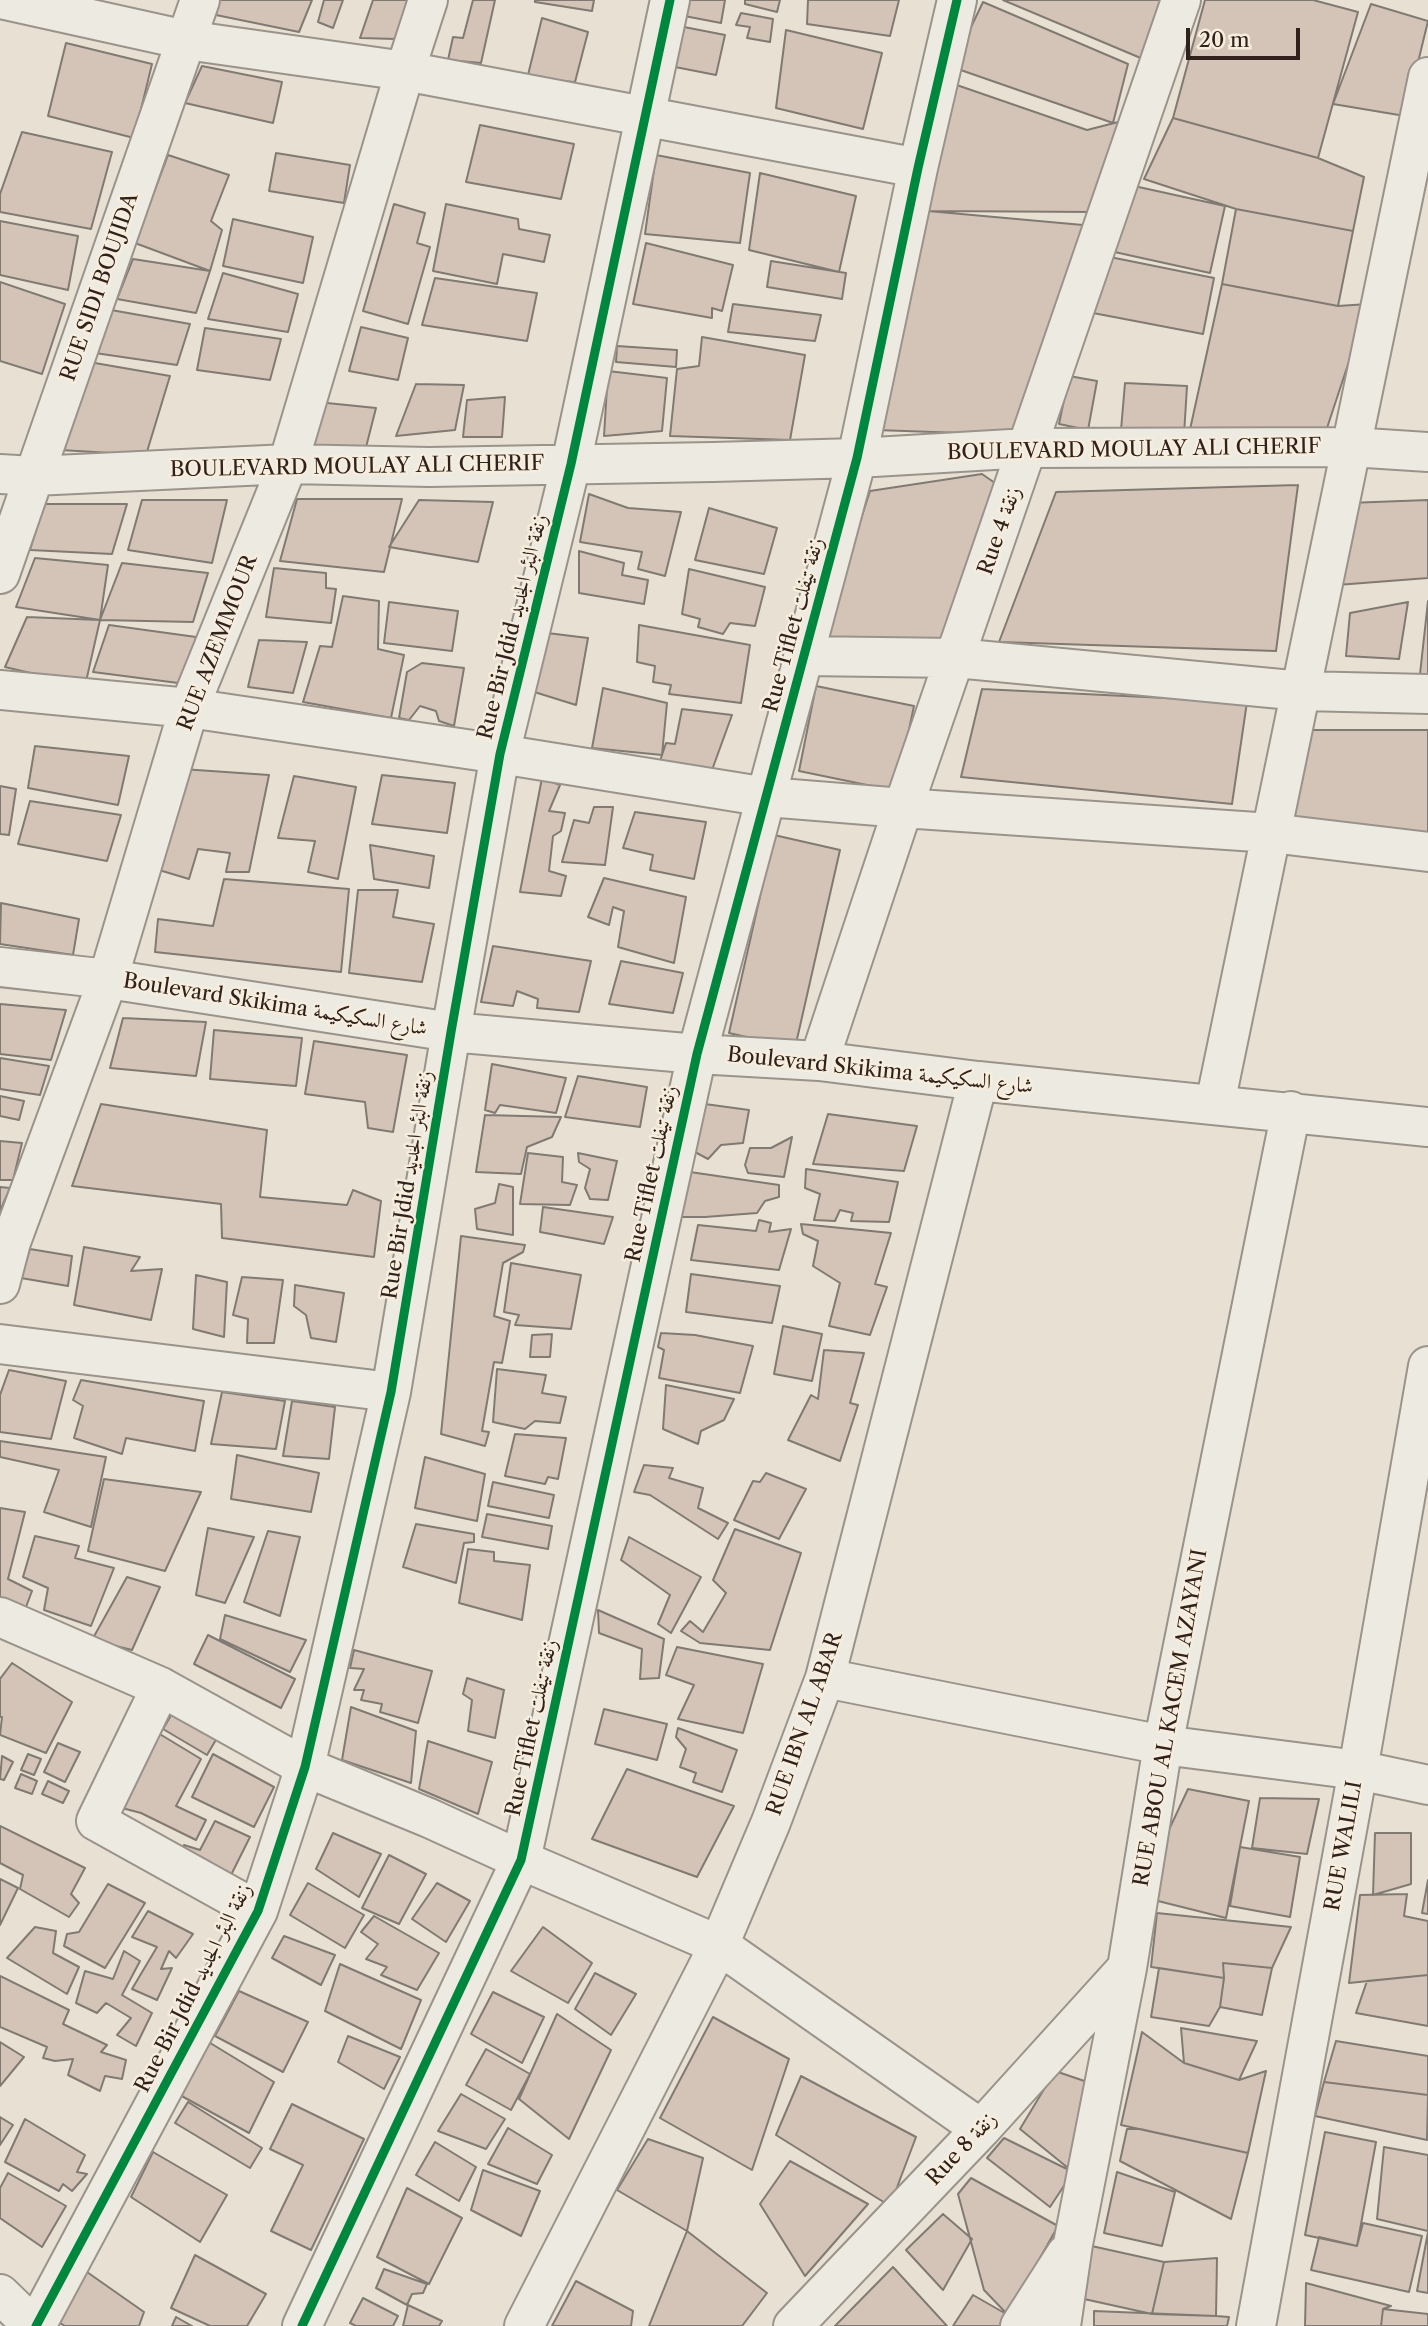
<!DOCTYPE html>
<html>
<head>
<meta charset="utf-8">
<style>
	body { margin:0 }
	#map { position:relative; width:1428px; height:2326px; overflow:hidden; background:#e8e1d3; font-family:"Libre Caslon Text",serif }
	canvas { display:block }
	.scale { position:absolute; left:1186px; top:28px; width:114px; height:32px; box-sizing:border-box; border:4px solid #31211c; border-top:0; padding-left:9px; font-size:21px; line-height:24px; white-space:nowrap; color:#31211c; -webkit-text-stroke:5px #f6eddd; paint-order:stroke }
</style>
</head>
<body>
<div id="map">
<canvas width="1428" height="2326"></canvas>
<div class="scale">20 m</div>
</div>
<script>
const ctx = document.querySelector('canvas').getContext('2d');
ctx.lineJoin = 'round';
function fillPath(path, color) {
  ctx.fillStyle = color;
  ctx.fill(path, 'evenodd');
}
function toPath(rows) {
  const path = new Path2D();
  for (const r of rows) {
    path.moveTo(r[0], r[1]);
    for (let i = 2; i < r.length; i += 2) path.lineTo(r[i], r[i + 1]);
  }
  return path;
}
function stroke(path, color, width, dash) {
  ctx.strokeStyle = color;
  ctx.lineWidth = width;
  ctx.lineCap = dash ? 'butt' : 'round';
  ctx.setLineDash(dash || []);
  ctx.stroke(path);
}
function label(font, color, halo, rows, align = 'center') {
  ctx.font = font + ' "Libre Caslon Text",Amiri,serif';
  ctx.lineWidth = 5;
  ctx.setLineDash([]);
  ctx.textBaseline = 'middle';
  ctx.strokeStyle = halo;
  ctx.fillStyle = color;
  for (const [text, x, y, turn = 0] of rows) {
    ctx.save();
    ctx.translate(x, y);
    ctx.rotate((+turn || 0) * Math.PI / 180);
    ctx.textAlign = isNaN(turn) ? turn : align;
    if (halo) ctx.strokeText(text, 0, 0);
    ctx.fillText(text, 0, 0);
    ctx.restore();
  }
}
const building = toPath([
	[218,0,312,0,299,32,216,15,218,0],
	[324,0,343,0,333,28,318,22,324,0],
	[373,0,414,0,396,39,360,38,373,0],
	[473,0,495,0,481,63,448,60,453,37,463,38,473,0],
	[535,0,594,0,592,11,535,2,535,0],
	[677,0,725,0,721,23,674,14,677,0],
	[745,0,780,0,777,12,745,4,745,0],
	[808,0,899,0,890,36,807,24,808,0],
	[1003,0,1161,0,1143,59,1003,0],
	[1205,0,1313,0,1358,12,1318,158,1173,118,1205,0],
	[983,2,1128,64,1113,123,952,67,983,2],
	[1371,4,1428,21,1405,116,1333,104,1371,4],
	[741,13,773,19,770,42,747,38,750,27,736,25,741,13],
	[542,18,588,32,575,82,527,79,542,18],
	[679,26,725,35,716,75,670,66,679,26],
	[786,30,882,53,863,129,776,108,786,30],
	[66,43,152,64,134,138,48,116,66,43],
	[202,66,282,82,273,123,185,103,202,66],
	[948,82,1087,130,1130,119,1096,212,928,211,948,82],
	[1173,118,1318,158,1364,177,1353,231,1236,209,1144,179,1173,118],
	[480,125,574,144,561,199,466,182,480,125],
	[22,132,112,152,91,229,0,212,0,194,22,132],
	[276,153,350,165,344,203,269,191,276,153],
	[168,155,229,175,211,221,222,230,210,271,135,243,168,155],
	[656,155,750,173,740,243,645,234,656,155],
	[760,173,856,196,839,272,749,250,760,173],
	[1125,184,1225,206,1210,273,1110,251,1125,184],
	[394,204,425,213,417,243,430,247,408,324,363,311,394,204],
	[446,204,518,219,519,229,550,235,544,262,503,254,497,284,433,271,446,204],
	[1236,209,1353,231,1338,306,1222,284,1236,209],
	[928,211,1094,226,1019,435,876,430,928,211],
	[233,219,313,237,303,283,223,266,233,219],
	[0,221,78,236,68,290,0,275,0,221],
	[646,243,733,265,722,311,712,308,712,318,633,304,646,243],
	[1105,256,1214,278,1203,334,1093,313,1105,256],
	[133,259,210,271,196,313,117,299,133,259],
	[771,261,846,273,842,299,767,287,771,261],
	[223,273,298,294,288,332,208,319,223,273],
	[435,278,537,293,527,341,422,325,435,278],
	[0,282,65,304,42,374,0,361,0,282],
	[1222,284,1338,306,1368,304,1325,434,1189,434,1222,284],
	[733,304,821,315,815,341,728,332,733,304],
	[111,310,190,324,177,365,95,353,111,310],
	[361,327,408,338,398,380,349,371,361,327],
	[205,328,281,339,270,380,197,370,205,328],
	[702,337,805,355,790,440,670,436,677,369,699,366,702,337],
	[617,346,677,350,676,367,616,362,617,346],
	[89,362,170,376,146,455,60,450,89,362],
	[608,371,667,378,662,431,604,436,608,371],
	[1069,376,1097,381,1088,430,1059,424,1069,376],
	[1125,383,1187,386,1184,435,1121,430,1125,383],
	[416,384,464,385,455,430,396,436,416,384],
	[505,397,502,437,463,437,467,400,505,397],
	[317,402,376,408,363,459,308,445,317,402],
	[982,474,995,483,956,658,820,645,870,491,982,474],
	[1298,485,1276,651,999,642,1056,492,1298,485],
	[589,494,628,508,681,512,665,576,638,569,642,552,580,542,589,494],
	[297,499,402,499,384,572,280,561,297,499],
	[142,500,227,500,212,563,128,550,142,500],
	[419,500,493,502,478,562,389,547,419,500],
	[1428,500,1428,578,1337,585,1348,503,1428,500],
	[44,504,127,504,112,554,30,550,44,504],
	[709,508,777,528,764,574,695,560,709,508],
	[579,551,624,563,622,575,648,580,644,604,579,593,579,551],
	[35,558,108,565,100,620,16,607,35,558],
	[122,563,208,573,193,622,100,620,122,563],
	[274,568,326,573,326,588,336,589,331,623,266,617,274,568],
	[689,569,765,587,755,626,730,623,723,634,698,627,700,619,682,614,689,569],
	[343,596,379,601,378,649,404,655,391,718,303,702,320,646,332,647,343,596],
	[1428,601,1428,675,1420,674,1428,601],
	[389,602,458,611,452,651,384,643,389,602],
	[1408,602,1399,659,1346,656,1350,613,1408,602],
	[27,617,100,620,85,686,5,667,27,617],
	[109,625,196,637,186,684,93,672,109,625],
	[639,625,750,645,741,703,669,694,671,685,653,682,655,666,637,662,639,625],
	[539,632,588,638,576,705,528,690,539,632],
	[259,640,307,642,293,693,248,687,259,640],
	[422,663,464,668,454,726,439,721,436,711,420,706,409,720,399,718,407,672,422,663],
	[816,686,914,706,896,791,799,771,816,686],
	[603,688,667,703,662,755,592,748,603,688],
	[982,689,1247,702,1232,804,961,777,982,689],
	[682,709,732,715,712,770,660,761,666,743,675,744,682,709],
	[1308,730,1428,730,1428,839,1287,822,1308,730],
	[35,746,129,756,118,805,28,788,35,746],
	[182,769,269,775,249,872,226,872,230,853,198,849,189,879,159,870,182,769],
	[382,775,455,783,447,833,372,824,382,775],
	[294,776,356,787,338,879,308,872,315,841,278,838,294,776],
	[542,778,560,785,549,811,565,813,561,831,553,836,549,871,566,876,561,896,520,892,542,778],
	[0,786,16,789,9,835,0,834,0,786],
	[30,801,121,815,107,861,18,844,30,801],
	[594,807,613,807,605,865,562,862,574,820,589,823,594,807],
	[635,812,706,822,694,879,650,870,653,855,623,848,635,812],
	[774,835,840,850,795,1048,729,1033,774,835],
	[370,845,434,856,429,888,374,879,370,845],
	[604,878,686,897,674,963,618,947,624,911,613,907,609,925,588,917,604,878],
	[224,879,349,889,341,972,155,952,158,919,213,926,224,879],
	[358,890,398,890,393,917,434,924,422,982,349,973,358,890],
	[1,903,79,919,73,955,0,944,1,903],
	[493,946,591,961,579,1012,537,1008,538,999,517,991,513,1006,481,1002,493,946],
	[621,961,683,973,673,1013,609,1004,621,961],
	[0,1004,66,1010,51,1060,0,1054,0,1004],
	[123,1018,206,1022,196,1076,110,1068,123,1018],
	[214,1030,302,1038,296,1086,210,1079,214,1030],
	[314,1041,407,1055,393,1132,368,1128,365,1102,305,1094,314,1041],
	[0,1058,49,1066,40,1095,0,1089,0,1058],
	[492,1064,566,1078,556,1113,500,1105,495,1113,485,1110,492,1064],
	[578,1076,647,1087,640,1127,565,1117,578,1076],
	[0,1096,24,1101,19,1120,0,1116,0,1096],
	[101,1104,267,1130,260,1197,347,1205,353,1190,381,1201,374,1257,222,1238,221,1204,72,1186,101,1104],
	[705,1104,749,1110,743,1143,721,1145,708,1159,695,1152,705,1104],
	[828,1114,917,1126,904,1171,813,1164,828,1114],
	[485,1115,561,1117,552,1137,527,1147,521,1174,476,1172,485,1115],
	[792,1137,784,1177,748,1173,745,1165,750,1148,771,1148,792,1137],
	[0,1141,22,1143,13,1180,0,1180,0,1141],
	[528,1153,563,1157,562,1182,577,1185,570,1205,520,1204,528,1153],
	[578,1153,617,1161,608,1200,590,1199,585,1188,590,1169,579,1162,578,1153],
	[806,1169,898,1182,889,1222,851,1221,853,1213,840,1210,835,1221,814,1220,820,1194,805,1188,806,1169],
	[690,1172,779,1185,779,1197,765,1201,757,1213,705,1217,678,1217,690,1172],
	[499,1184,513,1187,513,1235,477,1229,475,1209,495,1203,499,1184],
	[0,1187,10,1188,0,1211,0,1187],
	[543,1207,613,1217,604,1244,540,1232,543,1207],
	[759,1220,771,1223,769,1232,791,1229,779,1270,691,1260,698,1225,756,1231,759,1220],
	[801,1224,891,1233,875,1284,887,1287,870,1335,829,1326,840,1283,813,1266,818,1241,803,1234,801,1224],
	[461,1236,525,1245,523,1252,503,1263,494,1316,510,1321,502,1363,494,1362,482,1431,489,1432,485,1446,441,1434,461,1236],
	[84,1247,140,1257,131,1271,162,1269,151,1320,74,1305,84,1247],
	[30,1249,72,1256,68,1286,21,1278,30,1249],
	[511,1263,581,1275,571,1329,515,1325,519,1315,504,1312,511,1263],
	[691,1274,780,1286,772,1323,686,1312,691,1274],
	[196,1275,227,1282,224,1337,193,1329,196,1275],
	[242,1277,283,1280,274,1343,247,1343,248,1319,233,1315,242,1277],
	[295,1285,344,1293,336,1342,311,1338,306,1315,294,1306,295,1285],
	[783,1326,822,1334,812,1381,774,1374,783,1326],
	[661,1333,695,1335,753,1346,740,1393,659,1378,664,1350,658,1347,661,1333],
	[552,1334,550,1357,530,1357,532,1335,552,1334],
	[824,1350,864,1353,850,1403,858,1405,840,1461,788,1440,811,1395,818,1399,824,1350],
	[497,1369,546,1375,542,1393,566,1397,560,1423,535,1421,525,1429,493,1422,497,1369],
	[9,1370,66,1381,51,1439,0,1432,0,1395,9,1370],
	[81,1380,204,1401,195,1451,126,1438,122,1454,74,1438,83,1406,73,1400,81,1380],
	[666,1385,734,1399,724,1420,701,1431,698,1444,663,1429,666,1385],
	[222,1392,285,1401,276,1449,211,1444,222,1392],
	[292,1401,335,1407,329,1459,283,1456,292,1401],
	[515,1434,566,1438,558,1479,548,1477,545,1484,505,1476,515,1434],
	[0,1441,106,1457,91,1527,44,1512,59,1470,0,1457,0,1441],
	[237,1455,319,1473,311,1512,231,1499,237,1455],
	[425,1457,485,1474,477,1521,415,1508,425,1457],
	[644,1465,673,1468,669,1478,703,1488,698,1508,728,1523,718,1539,650,1495,634,1492,644,1465],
	[766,1473,806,1489,779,1539,734,1520,753,1481,760,1482,766,1473],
	[104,1479,201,1492,165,1571,88,1551,104,1479],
	[493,1482,554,1495,549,1518,488,1506,493,1482],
	[0,1508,25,1512,8,1579,32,1591,26,1607,0,1603,0,1508],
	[487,1514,552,1526,548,1549,482,1537,487,1514],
	[416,1524,474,1534,474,1542,464,1543,456,1583,403,1567,416,1524],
	[208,1528,254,1537,225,1603,196,1595,208,1528],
	[735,1529,801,1553,770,1650,700,1643,681,1631,690,1621,703,1632,726,1593,713,1580,735,1529],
	[268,1531,300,1537,280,1616,244,1602,268,1531],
	[35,1536,79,1546,75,1558,114,1568,91,1626,44,1610,48,1588,23,1577,35,1536],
	[629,1537,701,1577,671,1633,658,1624,670,1595,621,1560,629,1537],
	[468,1549,494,1552,494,1561,530,1565,522,1620,459,1603,468,1549],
	[127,1577,160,1587,132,1650,92,1640,127,1577],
	[598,1610,664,1639,659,1678,640,1679,642,1649,599,1633,598,1610],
	[225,1615,306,1640,290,1672,220,1639,225,1615],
	[208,1635,295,1679,281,1708,194,1664,208,1635],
	[677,1647,763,1664,743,1733,678,1719,694,1685,666,1675,677,1647],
	[354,1650,432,1671,418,1723,380,1712,382,1704,361,1700,364,1690,354,1690,364,1669,350,1668,354,1650],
	[12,1663,72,1702,46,1753,0,1735,2,1717,0,1717,0,1679,12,1663],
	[467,1678,504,1690,495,1738,468,1731,472,1700,463,1694,467,1678],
	[351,1707,416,1731,411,1783,342,1760,351,1707],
	[604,1709,667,1724,657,1760,595,1744,604,1709],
	[173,1712,217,1738,207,1755,163,1729,173,1712],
	[678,1728,737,1750,722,1792,693,1782,696,1773,680,1767,686,1749,676,1737,678,1728],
	[158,1733,201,1759,176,1806,206,1820,196,1840,141,1813,122,1808,158,1733],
	[428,1741,492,1762,478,1814,419,1789,428,1741],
	[58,1743,80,1752,65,1782,44,1772,58,1743],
	[28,1754,41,1759,34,1775,21,1770,28,1754],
	[213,1754,274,1787,254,1827,192,1797,213,1754],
	[2,1756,13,1762,4,1780,0,1779,2,1756],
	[627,1769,734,1806,697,1877,592,1839,627,1769],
	[21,1774,37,1781,32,1794,15,1788,21,1774],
	[48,1781,69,1791,63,1803,42,1794,48,1781],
	[1188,1789,1249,1801,1226,1918,1138,1896,1188,1789],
	[1260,1798,1319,1799,1307,1854,1252,1848,1260,1798],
	[215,1821,250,1837,230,1877,179,1855,184,1845,200,1850,215,1821],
	[0,1826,85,1868,71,1894,79,1903,69,1917,20,1889,23,1875,0,1863,0,1826],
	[333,1833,381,1854,359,1897,316,1869,333,1833],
	[1375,1833,1411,1833,1411,1884,1373,1895,1375,1833],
	[1240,1847,1300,1857,1290,1917,1230,1906,1240,1847],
	[389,1855,426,1874,399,1924,362,1908,389,1855],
	[0,1879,18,1888,0,1925,0,1879],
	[1428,1880,1428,1914,1422,1913,1428,1880],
	[308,1883,364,1915,345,1948,290,1915,308,1883],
	[437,1883,470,1901,446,1942,412,1919,437,1883],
	[108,1884,145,1903,105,1968,64,1946,67,1934,79,1932,108,1884],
	[1407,1894,1404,1916,1428,1921,1428,1975,1349,1983,1360,1895,1407,1894],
	[148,1911,193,1934,176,1958,169,1951,161,1969,172,1968,157,2000,132,1989,157,1947,132,1937,148,1911],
	[1157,1913,1291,1927,1272,1968,1223,1963,1224,1978,1151,1967,1157,1913],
	[374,1916,439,1953,417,1990,381,1975,387,1967,366,1959,378,1944,361,1932,374,1916],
	[35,1927,56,1931,53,1953,79,1967,67,1994,7,1958,35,1927],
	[543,1927,592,1963,568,2003,511,1971,543,1927],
	[284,1936,335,1955,321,1985,272,1958,284,1936],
	[124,1951,140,1961,122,1995,152,2013,136,2046,117,2035,131,2018,106,2003,97,2013,76,2003,85,1971,113,1979,124,1951],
	[1223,1963,1272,1968,1262,2015,1220,2007,1224,1978,1223,1963],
	[340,1964,421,2000,401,2049,325,2011,340,1964],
	[1159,1968,1224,1978,1220,2007,1209,2026,1151,2017,1159,1968],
	[595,1973,636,1994,611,2035,575,2009,595,1973],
	[1428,1975,1428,2026,1356,2013,1367,1981,1428,1975],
	[0,1976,69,2010,63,2024,107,2045,101,2052,126,2060,122,2079,105,2076,100,2091,68,2075,73,2059,55,2061,43,2058,47,2047,0,2027,0,1976],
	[239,1991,308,2022,283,2072,215,2036,239,1991],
	[493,1992,544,2017,522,2063,471,2034,493,1992],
	[557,2014,611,2050,569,2139,519,2099,557,2014],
	[713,2017,789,2059,752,2170,660,2118,713,2017],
	[1181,2028,1257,2041,1239,2080,1184,2063,1181,2028],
	[1142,2032,1184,2063,1239,2080,1266,2071,1248,2153,1121,2125,1142,2032],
	[348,2036,400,2057,384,2089,338,2062,348,2036],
	[207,2041,274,2082,249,2133,178,2094,207,2041],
	[1336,2041,1428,2056,1428,2095,1324,2082,1336,2041],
	[0,2042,24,2057,0,2086,0,2042],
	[486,2049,530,2074,511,2110,466,2085,486,2049],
	[1055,2071,1105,2088,1073,2172,1020,2129,1055,2071],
	[801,2076,916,2137,890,2206,776,2135,801,2076],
	[1324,2082,1428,2095,1427,2140,1315,2116,1324,2082],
	[461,2094,505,2119,486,2149,438,2131,461,2094],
	[188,2102,262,2148,250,2168,175,2123,188,2102],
	[292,2104,364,2139,311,2250,271,2231,303,2165,270,2149,292,2104],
	[0,2117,13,2125,0,2145,0,2117],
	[25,2119,85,2155,77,2172,87,2174,72,2191,63,2184,59,2191,5,2162,25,2119],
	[508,2128,552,2155,537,2184,488,2164,508,2128],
	[1127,2129,1140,2129,1248,2153,1231,2219,1120,2161,1127,2129],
	[1325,2132,1376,2142,1357,2246,1305,2235,1325,2132],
	[1004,2138,1073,2172,1050,2207,987,2158,1004,2138],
	[648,2139,703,2158,687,2231,617,2190,648,2139],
	[435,2142,476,2167,459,2201,416,2175,435,2142],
	[1384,2147,1428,2155,1428,2231,1377,2219,1384,2147],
	[153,2152,227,2195,200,2242,131,2197,153,2152],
	[790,2161,868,2204,805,2276,760,2204,790,2161],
	[483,2170,540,2191,521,2236,471,2210,483,2170],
	[1117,2172,1175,2192,1162,2246,1104,2233,1117,2172],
	[8,2173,66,2206,42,2247,0,2218,0,2188,8,2173],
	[971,2178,1058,2226,1008,2315,984,2290,958,2194,971,2178],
	[407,2188,462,2218,429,2284,377,2257,407,2188],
	[943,2214,972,2239,943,2290,906,2250,943,2214],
	[1363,2223,1422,2236,1409,2292,1311,2270,1319,2237,1357,2246,1363,2223],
	[687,2231,767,2293,742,2326,649,2326,687,2231],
	[1428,2232,1428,2293,1417,2291,1428,2232],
	[1087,2245,1164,2262,1152,2314,1075,2297,1087,2245],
	[195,2255,266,2294,247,2326,210,2326,171,2308,195,2255],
	[1217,2258,1216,2316,1152,2314,1164,2262,1217,2258],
	[77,2265,144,2312,139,2326,65,2326,53,2319,77,2265],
	[893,2267,947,2326,835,2326,893,2267],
	[384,2269,427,2284,423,2293,412,2294,407,2305,376,2288,384,2269],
	[576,2281,633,2311,631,2326,552,2326,576,2281],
	[1306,2283,1391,2306,1383,2309,1381,2326,1305,2326,1306,2283],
	[973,2295,1008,2315,1005,2326,953,2326,973,2295],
	[363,2298,398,2316,393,2326,356,2326,350,2323,363,2298],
	[408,2305,442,2321,439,2326,403,2326,408,2305],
	[1383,2309,1428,2314,1428,2326,1381,2326,1383,2309],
	[1094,2311,1216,2316,1229,2317,1227,2326,1094,2326,1094,2311],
	[176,2317,192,2326,172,2326,176,2317]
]);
fillPath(building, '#d4c4b8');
stroke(building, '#807a72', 2);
const minor = toPath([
	[5,0,186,40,405,71,918,168],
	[0,474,34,476,288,464,429,467,713,462,857,458,1028,448,1351,447,1428,452],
	[0,574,200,0],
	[803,656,956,658,1302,691,1428,694],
	[0,690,189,708,500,754,767,797,903,808,1271,833,1428,852],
	[0,967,108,979,451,1032,697,1054,819,1061,978,1081,1428,1127],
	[819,1061,903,808,1181,0],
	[1215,1104,1428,77],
	[0,1284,11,1242,108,979,189,708,288,464,405,71,428,0],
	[0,1344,391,1392],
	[0,1617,161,1687,305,1767,429,1818,521,1860,719,1945,981,2129],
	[825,1678,1163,1745,1358,1770,1428,1785],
	[161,1687,96,1821,258,1911],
	[0,2294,33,2326],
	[36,2326,258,1911,305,1767,391,1392,451,1032,500,754,571,464,670,0],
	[302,2326,521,1860,697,1054,857,458,918,168,957,0],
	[524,2326,719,1945,771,1822,825,1678,978,1081],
	[793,2326,981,2129,1127,1968],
	[1020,2326,1066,2254],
	[1061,2326,1073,2244,1127,1968,1163,1745,1291,1111],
	[1256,2326,1358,1770,1428,1366]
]);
stroke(minor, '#99938b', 42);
stroke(minor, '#edeae2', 38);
stroke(toPath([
	[36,2326,258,1911,305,1767,391,1392,451,1032,500,754,571,464,670,0],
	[302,2326,521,1860,697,1054,857,458,918,168,957,0]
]), '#00873e', 9);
label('21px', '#31211c', '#f6eddd', [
	["RUE SIDI BOUJIDA",100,287,-71],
	["BOULEVARD MOULAY ALI CHERIF",1134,450,-1],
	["BOULEVARD MOULAY ALI CHERIF",357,467,-1],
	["Rue 4 زنقة",1000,531,-71],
	["Rue Tiflet زنقة تيفلت",794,625,-75],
	["Rue Bir Jdid زنقة البئر الجديد",513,627,-76],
	["RUE AZEMMOUR",218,643,-69],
	["Boulevard Skikima شارع السكيكيمة",275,1005,9],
	["Boulevard Skikima شارع السكيكيمة",880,1071,6],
	["Rue Tiflet زنقة تيفلت",652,1174,-78],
	["Rue Bir Jdid زنقة البئر الجديد",408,1185,-81],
	["RUE ABOU AL KACEM AZAYANI",1171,1718,-80],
	["RUE IBN AL ABAR",805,1724,-71],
	["Rue Tiflet زنقة تيفلت",532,1728,-78],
	["RUE WALILI",1344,1846,-80],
	["Rue Bir Jdid زنقة البئر الجديد",194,1988,-63],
	["Rue 8 زنقة",962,2149,-47]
]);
</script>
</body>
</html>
